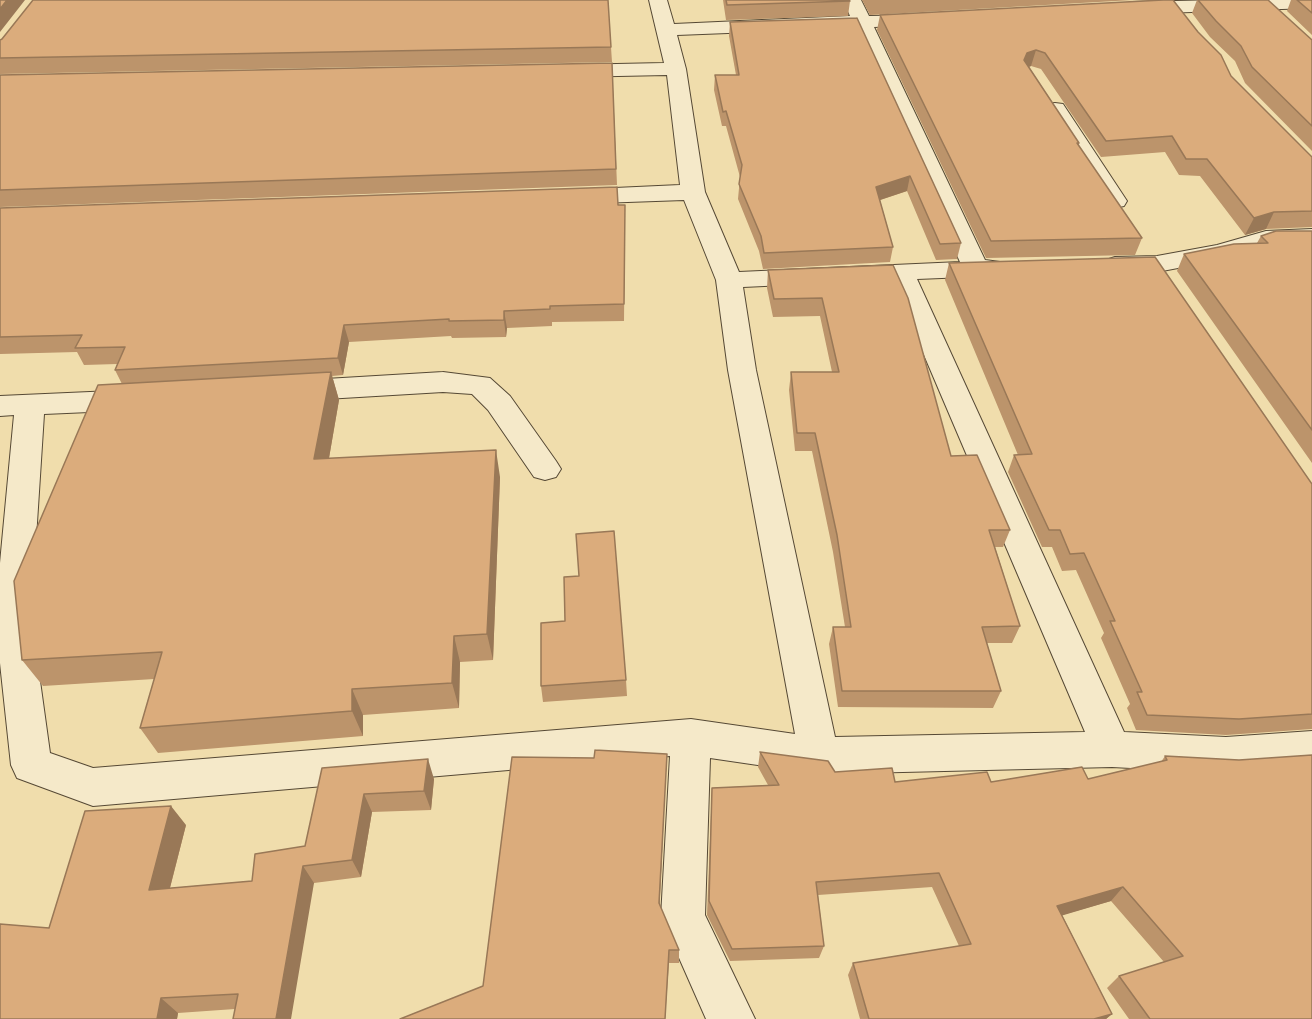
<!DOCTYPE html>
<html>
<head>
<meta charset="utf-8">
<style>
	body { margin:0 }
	canvas { display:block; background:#f0ddac }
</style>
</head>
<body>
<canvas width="1312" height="1019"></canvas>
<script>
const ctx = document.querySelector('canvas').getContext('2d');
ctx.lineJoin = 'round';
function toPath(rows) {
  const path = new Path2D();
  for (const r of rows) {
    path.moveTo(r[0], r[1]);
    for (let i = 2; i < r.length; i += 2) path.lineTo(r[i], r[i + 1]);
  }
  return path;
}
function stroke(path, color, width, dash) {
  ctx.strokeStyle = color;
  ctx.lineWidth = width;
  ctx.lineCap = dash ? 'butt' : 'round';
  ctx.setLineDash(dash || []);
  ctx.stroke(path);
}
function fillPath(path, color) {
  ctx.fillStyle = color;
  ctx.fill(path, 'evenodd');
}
const minor = toPath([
	[649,0,667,0,674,24,850,16,843,0,861,0,869,16,931,15,933,19,931,23,924,25,874,27,985,260,1000,262,1004,268,1000,274,991,276,917,279,1124,732,1226,737,1312,731,1312,767,1226,773,1112,767,819,774,710,758,705,915,755,1019,706,1019,661,917,670,756,93,806,17,778,11,765,0,663,0,563,14,415,0,416,0,396,135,390,146,393,150,400,146,407,135,410,44,414,31,616,50,753,93,768,691,719,795,734,728,370,716,280,684,200,571,204,563,202,559,197,563,192,571,190,680,185,667,75,569,77,562,75,559,71,562,67,569,65,664,63,649,0],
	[855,28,960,262,739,272,705,192,686,69,677,35,855,28],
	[892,280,1085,732,835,737,756,370,743,287,892,280],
	[1221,0,1312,0,1312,8,1132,14,1125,12,1123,8,1125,4,1132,2,1221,0],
	[1055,103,1063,104,1127,201,1124,206,1115,208,1106,206,1103,201,1044,109,1047,104,1055,103],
	[1312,229,1312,245,1267,246,1220,260,1157,272,1115,273,1106,270,1102,265,1106,260,1115,257,1157,256,1217,245,1266,231,1312,229],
	[443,372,490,378,510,396,556,461,561,469,556,477,545,480,534,477,488,410,472,394,443,392,292,401,282,398,277,391,282,384,292,381,443,372]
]);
stroke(minor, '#564935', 2);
fillPath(minor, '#f5e9c9');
fillPath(toPath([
	[723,0,849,0,850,1,848,16,726,20],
	[862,0,1133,0,870,15],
	[1197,0,1268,0,1312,40,1312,151,1245,83,1235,61,1210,37,1192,13],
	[1291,0,1312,0,1312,35,1287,11],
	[880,15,1231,76,1312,157,1312,227,1266,229,1245,235,1200,176,1179,175,1165,152,1101,157,1041,69,1031,66,1029,67,1079,143,1079,146,1142,238,1135,255,986,258,877,30],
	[857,18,961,243,957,259,936,260,907,191,880,200,893,247,890,262,763,269,759,251,738,199,740,177,726,126,722,126,714,90,715,75,736,75,729,36,730,22],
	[0,40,611,47,612,62,0,74],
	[612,63,617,185,0,207,0,75],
	[618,205,625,221,624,321,552,322,552,326,507,328,506,337,452,338,451,336,349,342,343,375,332,376,339,400,329,458,500,477,493,660,460,662,459,708,363,715,363,736,158,753,140,728,154,679,43,686,22,660,122,384,115,370,117,364,84,365,77,352,0,354,0,208],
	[1312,231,1312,463,1177,271,1184,254,1257,243,1261,236],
	[949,263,1312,484,1312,729,1226,735,1136,730,1127,708,1130,704,1101,638,1104,633,1076,570,1062,571,1052,547,1042,547,1008,472,1014,455,1018,455,945,280],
	[893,265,951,456,1010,530,1003,547,995,547,1020,626,1012,643,987,643,1001,691,993,708,838,707,829,644,833,627,845,627,833,552,812,451,795,451,789,390,791,372,832,372,820,316,773,317,767,288,768,270],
	[565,621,626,680,627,696,543,702,541,686],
	[760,752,835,772,895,782,991,782,1088,779,1161,762,1165,756,1239,760,1312,1019,1129,1019,1107,988,1119,976,1164,962,1111,901,1062,915,1112,1014,1106,1019,860,1019,848,975,853,963,959,946,932,887,818,895,824,946,819,958,730,961,707,915,712,788,768,785,758,767],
	[322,768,434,779,431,810,372,812,361,877,314,883,235,1009,178,1013,177,1019,0,1019,49,928,186,825,170,888,252,881,305,846],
	[666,770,659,904,679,950,679,963,669,963,665,1019,400,1019,483,986]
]), '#bc946b');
fillPath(toPath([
	[7,0,25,0,0,32,0,9],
	[1036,50,1031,66,1023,69,1024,60,1027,53],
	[910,176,907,191,874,202,876,187],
	[1274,212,1266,229,1245,235,1254,218],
	[504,311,507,328,506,337,504,320],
	[344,325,349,342,343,375,338,358],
	[331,372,339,400,324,487,314,459],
	[496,450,500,477,493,660,487,634],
	[454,636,460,662,459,708,452,683],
	[352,689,363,715,363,736,352,711],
	[667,754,666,770,659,917,659,903],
	[428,759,434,779,431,810,424,791],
	[364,794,372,812,361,877,352,860],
	[171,806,186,825,165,907,149,890],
	[303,866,314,883,291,1019,276,1019],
	[1123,887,1111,901,1047,920,1057,906],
	[161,998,178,1013,177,1019,157,1019],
	[1112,1014,1106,1019,1094,1019]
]), '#997857');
const building = toPath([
	[0,0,7,0,0,9,0,0],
	[33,0,608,0,611,47,0,58,0,40,2,39,33,0],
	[726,0,849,0,850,1,727,5,726,0],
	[1163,0,1173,0,1198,32,1221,55,1231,76,1312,157,1312,211,1274,212,1254,218,1207,159,1186,159,1172,136,1106,141,1045,53,1036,50,1027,53,1024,60,1079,143,1077,143,1142,238,991,241,880,15,1163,0],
	[1198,0,1268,0,1312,40,1312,126,1252,67,1241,46,1216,21,1198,0],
	[1297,0,1312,0,1312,13,1297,0],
	[857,18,961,243,940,244,910,176,876,187,893,247,764,253,761,236,739,184,742,165,726,111,723,112,715,75,739,75,730,22,857,18],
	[612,63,616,169,0,190,0,75,612,63],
	[617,187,618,205,625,205,624,304,550,306,550,309,504,311,504,320,449,321,449,319,344,325,338,358,115,370,125,347,75,348,82,335,0,337,0,208,617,187],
	[1276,231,1312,231,1312,430,1184,254,1234,244,1268,243,1261,236,1276,231],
	[1155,257,1312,484,1312,714,1239,719,1147,715,1137,692,1142,692,1110,621,1115,621,1084,553,1070,554,1060,530,1049,530,1014,455,1032,454,949,263,1155,257],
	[893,265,908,298,951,456,977,455,1010,530,989,530,1020,626,982,627,1001,691,842,691,833,627,851,627,837,535,815,433,797,433,791,372,839,372,822,298,774,299,768,270,893,265],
	[331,372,314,459,496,450,487,634,454,636,452,683,352,689,352,711,140,728,162,652,22,660,14,581,98,385,331,372],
	[614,531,626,680,541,686,541,623,565,621,564,577,579,576,576,534,614,531],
	[595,750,667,754,659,903,679,950,669,950,665,1019,400,1019,483,986,512,757,594,758,595,750],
	[760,752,828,761,835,772,892,768,895,782,987,772,991,782,1082,767,1088,779,1167,760,1165,756,1239,760,1312,755,1312,1019,1150,1019,1119,976,1183,956,1123,887,1057,906,1112,1014,1094,1019,869,1019,853,963,971,944,939,873,816,882,824,946,732,949,709,901,712,788,779,785,760,752],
	[428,759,424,791,364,794,352,860,303,866,276,1019,233,1019,238,994,161,998,157,1019,0,1019,0,924,49,928,85,811,171,806,149,890,252,881,255,854,305,846,322,768,428,759]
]);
fillPath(building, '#dbac7c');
stroke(building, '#997857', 1.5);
</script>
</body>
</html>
